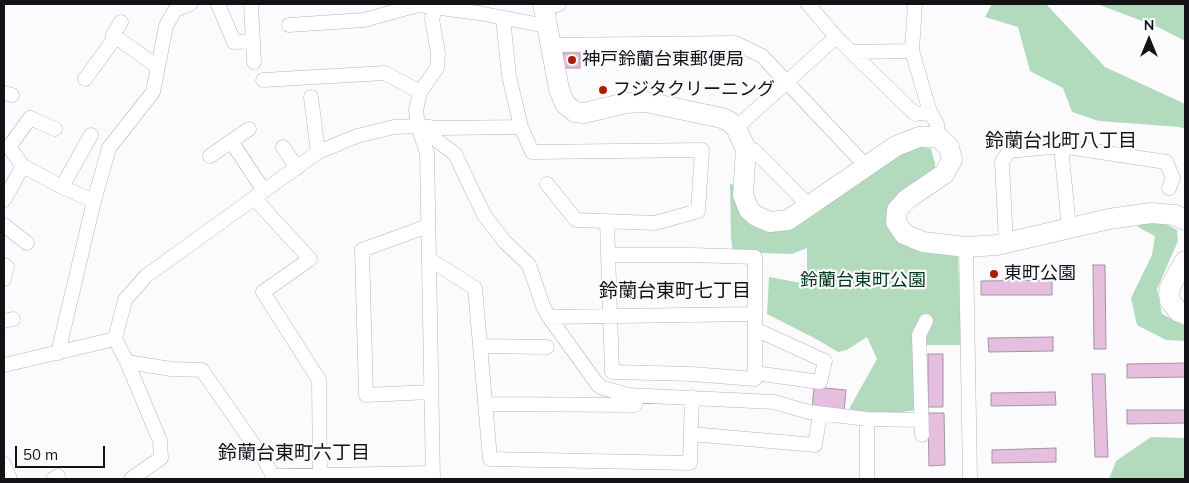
<!DOCTYPE html>
<html>
<head>
<meta charset="utf-8">
<style>
	body { margin:0 }
	#map { position:relative; width:1189px; height:483px; overflow:hidden; background:#fbfbfe; font-family:Mulish,sans-serif }
	canvas { display:block }
	.frame { position:absolute; inset:0; border:5px solid #131317; pointer-events:none }
	.north { position:absolute; left:1124px; top:15px; width:50px; height:50px; -webkit-text-stroke:4px #fbfbfe; paint-order:stroke; rotate:0deg; font-size:14px; font-weight:700; line-height:20px; text-align:center; color:#131317 }
	.north::after { content:''; display:block; margin:auto; width:18px; height:22px; background:#131317; clip-path:polygon(50% 0,100% 100%,50% 72%,0 100%) }
	.scale { position:absolute; left:15px; top:446px; width:90px; height:22px; box-sizing:border-box; border:2px solid #131317; border-top:0; padding-left:6px; font-size:15px; line-height:18px; white-space:nowrap; color:#131317; -webkit-text-stroke:4px #fbfbfe; paint-order:stroke }
</style>
</head>
<body>
<div id="map">
<canvas width="1189" height="483"></canvas>
<div class="frame"></div>
<div class="north">N</div>
<div class="scale">50 m</div>
</div>
<script>
const ctx = document.querySelector('canvas').getContext('2d');
ctx.lineJoin = 'round';
function fillPath(path, color) {
  ctx.fillStyle = color;
  ctx.fill(path, 'evenodd');
}
function toPath(rows) {
  const path = new Path2D();
  for (const r of rows) {
    path.moveTo(r[0], r[1]);
    for (let i = 2; i < r.length; i += 2) path.lineTo(r[i], r[i + 1]);
  }
  return path;
}
function stroke(path, color, width, dash) {
  ctx.strokeStyle = color;
  ctx.lineWidth = width;
  ctx.lineCap = dash ? 'butt' : 'round';
  ctx.setLineDash(dash || []);
  ctx.stroke(path);
}
function label(font, color, halo, rows, align = 'center') {
  ctx.font = font + ' Mulish,"Noto Sans JP",sans-serif';
  ctx.lineWidth = 4.5;
  ctx.setLineDash([]);
  ctx.textBaseline = 'middle';
  ctx.strokeStyle = halo;
  ctx.fillStyle = color;
  for (const [text, x, y, turn = 0] of rows) {
    ctx.save();
    ctx.translate(x, y);
    ctx.rotate((+turn || 0) * Math.PI / 180);
    ctx.textAlign = isNaN(turn) ? turn : align;
    if (halo) ctx.strokeText(text, 0, 0);
    ctx.fillText(text, 0, 0);
    ctx.restore();
  }
}
fillPath(toPath([
	[992,4,1046,4,1105,67,1185,104,1185,129,1180,127,1099,121,1072,112,1063,88,1030,71,1018,27,985,17],
	[1097,4,1185,4,1185,41,1158,27],
	[914,145,931,149,935,163,935,173,889,204,889,221,958,256,961,345,915,345,917,410,879,415,849,409,877,359,867,337,847,350,838,352,816,339,767,314,769,277,807,284,807,248,792,254,733,252,731,238,730,184,738,186,776,229],
	[1160,220,1177,230,1178,241,1157,289,1162,314,1185,326,1185,341,1166,340,1137,325,1131,298,1152,255,1155,236,1138,227,1140,221],
	[1151,437,1185,438,1185,479,1109,479,1116,461]
]), '#b2dabc');
const building = toPath([
	[563,53,580,53,580,68,563,68,563,53],
	[1093,265,1105,265,1106,349,1094,349,1093,265],
	[1052,280,1052,295,981,295,981,281,1052,280],
	[1053,337,1053,351,989,352,988,338,1053,337],
	[928,354,943,354,943,407,928,407,928,354],
	[1185,363,1185,377,1127,378,1127,364,1185,363],
	[1092,374,1105,374,1108,457,1095,457,1092,374],
	[814,387,846,390,844,413,812,410,814,387],
	[1055,392,1056,405,991,406,991,393,1055,392],
	[1127,410,1185,410,1185,423,1127,424,1127,410],
	[928,413,944,413,945,465,929,466,928,413],
	[1056,448,1056,462,992,463,992,450,1056,448]
]);
fillPath(building, '#e6bedf');
stroke(building, '#a0969e', 1);
const street = toPath([
	[218,4,234,42,252,41],
	[251,4,254,62],
	[808,4,836,37,915,114,930,112],
	[915,4,912,51,930,112,937,124,938,137],
	[544,10,559,4],
	[503,18,509,76,521,127,532,152,702,150,698,211,655,223,576,220,547,184],
	[289,25,364,20,418,5,479,13,546,26],
	[113,35,158,67],
	[549,45,735,43,762,56,866,166],
	[852,52,912,51],
	[85,79,112,42,113,35,121,22],
	[263,80,385,73,420,92],
	[4,93,12,95],
	[311,97,318,152],
	[419,126,438,128,521,127],
	[736,128,836,37],
	[55,129,30,118,9,147,23,166,62,187,94,201],
	[231,141,264,191],
	[1061,146,1069,228],
	[283,147,297,168],
	[746,149,754,150,809,206],
	[210,156,249,129],
	[62,187,91,135],
	[254,198,310,259,263,292,319,380,320,479],
	[4,200,23,166],
	[607,222,612,372,692,374,755,379,755,257,692,255,609,255],
	[4,225,27,243],
	[428,226,362,250,366,395,431,392],
	[1006,243,1002,162,1009,151,1061,146,1166,162,1173,178,1169,188],
	[966,247,970,479],
	[429,259,475,288,490,459,690,463,692,397],
	[4,265,7,267,4,279],
	[549,317,754,314],
	[4,321,13,319],
	[480,346,547,347],
	[58,353,94,201,109,148,153,92,166,26,175,10,190,4],
	[127,362,160,441,161,458,131,479],
	[4,365,115,339],
	[755,373,820,382,825,361,755,329],
	[485,404,635,405,638,396],
	[867,419,867,479],
	[691,434,815,445,820,414],
	[922,435,919,335,926,321],
	[4,464,10,479],
	[273,476,432,473],
	[53,479,58,476],
	[274,479,273,476,265,461,202,370,171,369,127,362,115,339,125,300,146,276,318,152,357,136,394,127,418,126,455,154,484,215,505,242,529,265,543,306,549,317,598,385,603,388,628,395,774,402,809,412,867,419,921,420],
	[433,479,427,153,418,126,416,110,420,92,437,68,438,53,432,19,436,7]
]);
const secondary = toPath([
	[543,4,559,89,565,104,575,112,584,113,626,103,646,102,722,118,730,122,736,128,746,149,743,195,749,210,756,216,770,222,788,220,896,146,919,137,938,137,949,147,952,160,944,174,907,199,897,210,896,222,904,234,923,242,966,247,997,245,1109,219,1151,213,1175,215,1185,220],
	[1185,261,1170,287,1169,294,1170,301,1179,312,1185,314]
]);
stroke(street, '#b5b4bf', 15);
stroke(secondary, '#b5b4bf', 21);
stroke(street, '#fff', 14);
stroke(secondary, '#fff', 20);
for (const [x, y, r, color] of [
	[572,60,5,"#ab1c01"],
	[603,90,5,"#ab1c01"],
	[994,274,5,"#ab1c01"]
]) {
  const dot = new Path2D();
  dot.arc(x, y, r, 0, 2 * Math.PI);
  ctx.fillStyle = color;
  ctx.fill(dot);
  stroke(dot, '#fbfbfe', 2);
}
label('18px', '#131317', '#fbfbfe', [
	["神戸鈴蘭台東郵便局",582,60],
	["フジタクリーニング",613,90],
	["東町公園",1004,274]
], 'left');
label('18px', '#003619', '#fbfbfe', [
	["鈴蘭台東町公園",863,281]
]);
label('19px', '#131317', '#fbfbfe', [
	["鈴蘭台北町八丁目",1061,141],
	["鈴蘭台東町七丁目",675,291],
	["鈴蘭台東町六丁目",294,453]
]);
</script>
</body>
</html>
